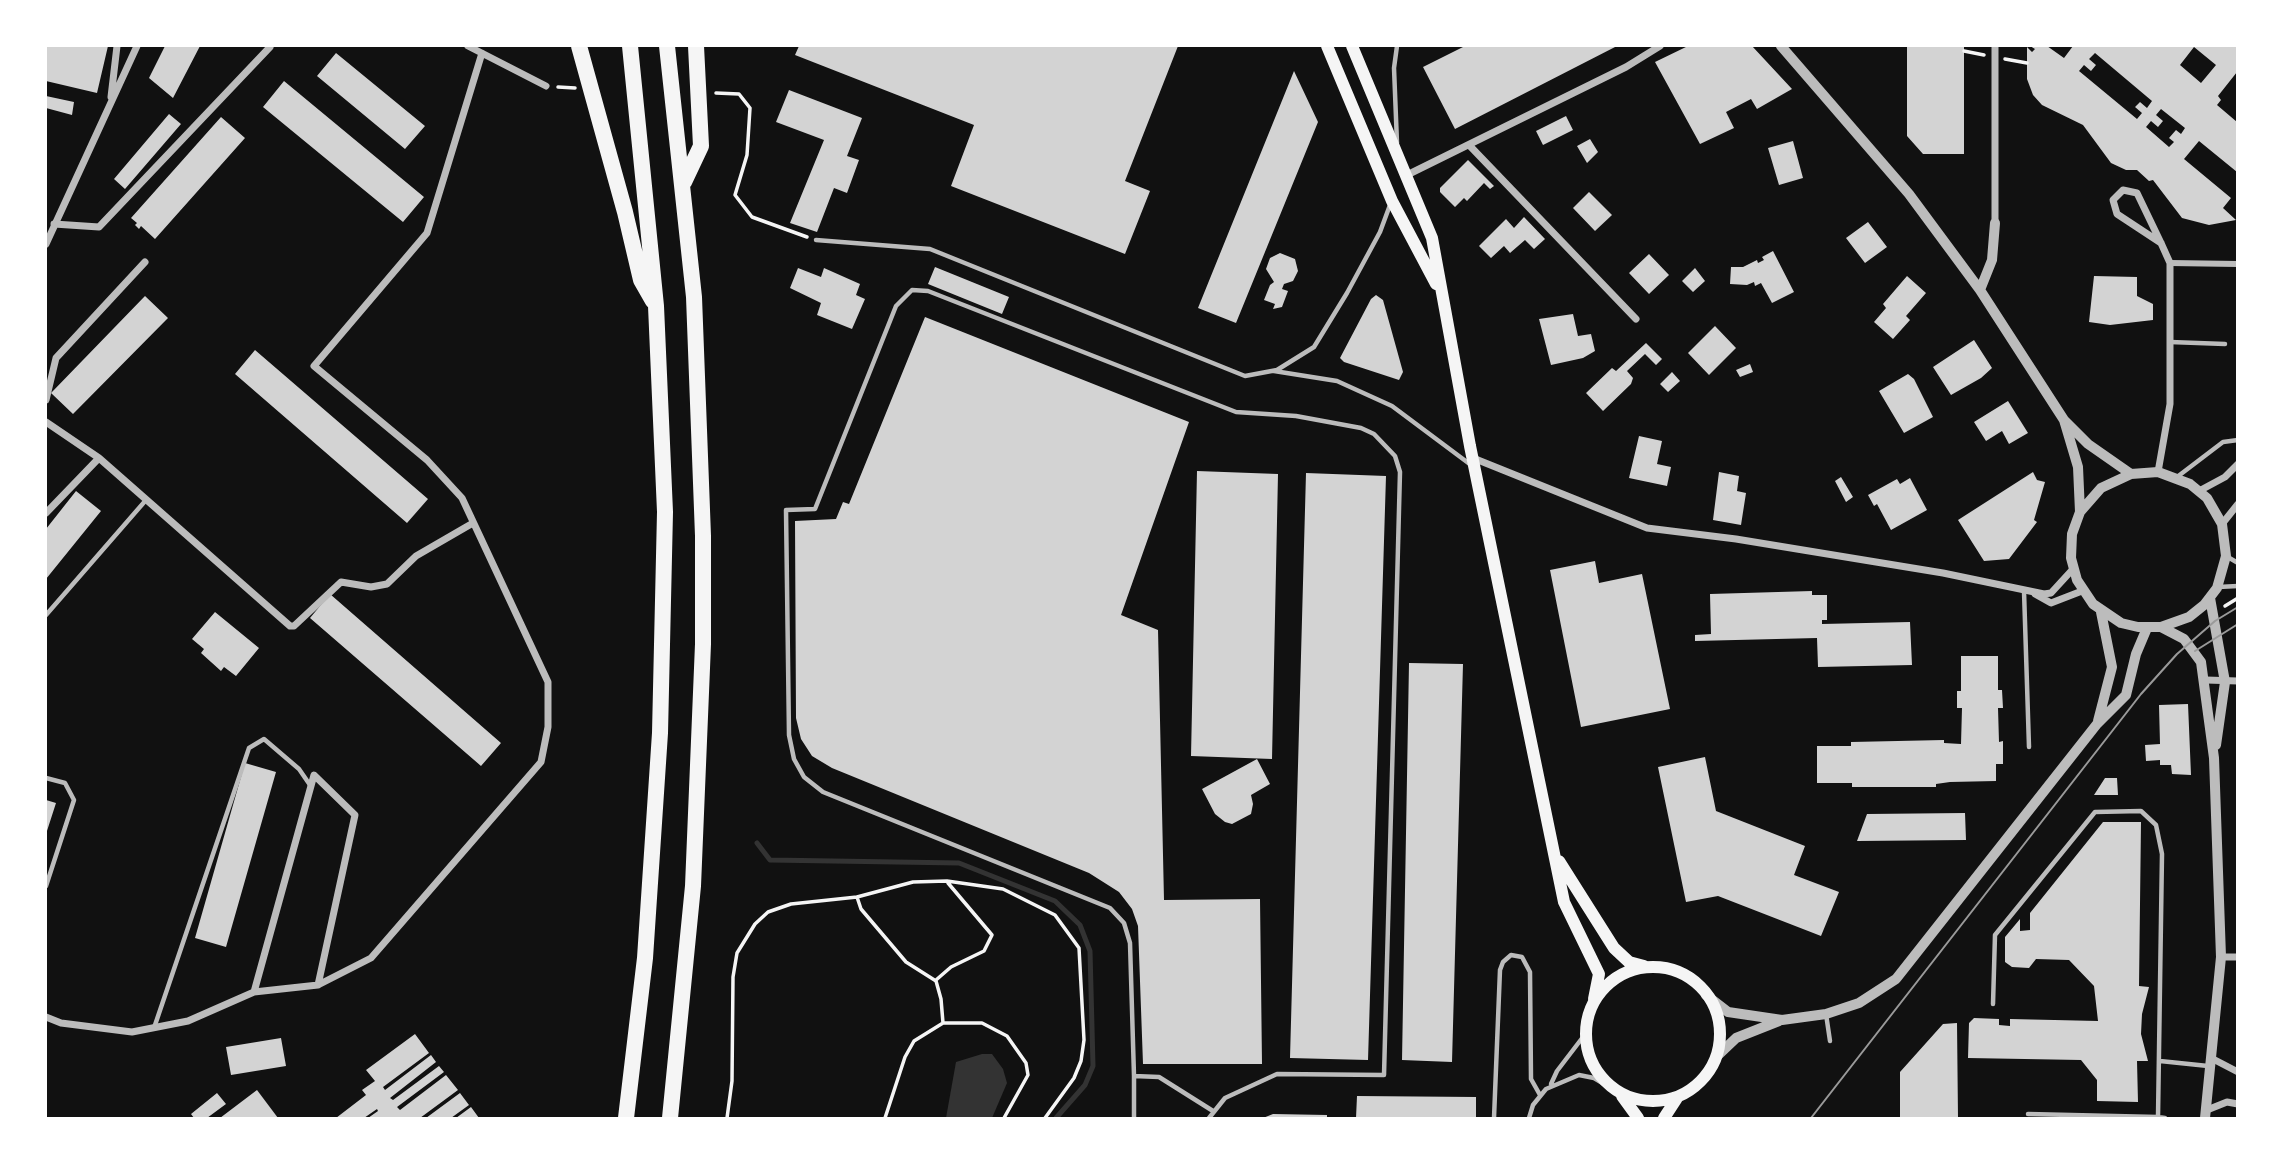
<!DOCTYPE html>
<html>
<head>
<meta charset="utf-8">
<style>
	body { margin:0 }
	#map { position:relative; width:2283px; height:1164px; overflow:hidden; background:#111; font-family:Lora,serif }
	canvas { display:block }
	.frame { position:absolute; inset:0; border:47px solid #fff; pointer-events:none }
</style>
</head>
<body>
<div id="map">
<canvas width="2283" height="1164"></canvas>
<div class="frame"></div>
</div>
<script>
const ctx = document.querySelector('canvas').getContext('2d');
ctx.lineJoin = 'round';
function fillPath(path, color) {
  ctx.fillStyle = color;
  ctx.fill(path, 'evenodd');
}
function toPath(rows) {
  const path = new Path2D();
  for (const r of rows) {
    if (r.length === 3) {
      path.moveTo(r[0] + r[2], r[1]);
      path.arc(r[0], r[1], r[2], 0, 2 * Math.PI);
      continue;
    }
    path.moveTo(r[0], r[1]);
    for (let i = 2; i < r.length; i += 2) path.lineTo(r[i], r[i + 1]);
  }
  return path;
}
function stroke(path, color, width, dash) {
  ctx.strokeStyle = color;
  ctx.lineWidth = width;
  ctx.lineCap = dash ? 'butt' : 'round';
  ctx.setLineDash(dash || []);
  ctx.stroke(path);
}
fillPath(toPath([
	[982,1054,992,1054,1003,1069,1007,1083,992,1118,946,1118,956,1062]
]), '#333');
stroke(toPath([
	[757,843,770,860,959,863,1055,901,1080,925,1090,951,1093,1066,1085,1085,1056,1118]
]), '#333', 5);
fillPath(toPath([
	[46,46,108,46,97,93,46,81],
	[165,46,200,46,173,98,149,78],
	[799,46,1178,46,1125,181,1150,191,1125,254,951,186,974,125,795,55],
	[1465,46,1617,46,1455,129,1423,67],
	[1688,46,1752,46,1792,89,1757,109,1751,99,1726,112,1734,128,1700,144,1655,62],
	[1907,46,1964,46,1964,154,1923,154,1907,136],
	[2030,46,2047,46,2064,58,2073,46,2237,47,2237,72,2218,96,2221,100,2217,105,2237,122,2237,172,2199,141,2184,159,2231,198,2223,208,2236,220,2209,225,2182,218,2153,180,2149,181,2137,170,2126,170,2111,163,2083,125,2042,105,2033,95,2027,79,2027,47,2032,52,2035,49],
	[2194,47,2216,65,2201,83,2180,65],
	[2095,53,2152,101,2147,108,2140,102,2135,107,2142,113,2137,119,2079,71,2084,65,2091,71,2096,65,2089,59],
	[2161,109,2185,128,2181,134,2176,130,2169,138,2174,142,2169,147,2146,127,2151,121,2158,127,2163,121,2156,115],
	[336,53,425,126,405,149,317,76],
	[1294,71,1318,122,1236,323,1198,308],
	[284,81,424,197,403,222,263,107],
	[789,90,862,118,847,156,859,160,847,193,834,188,817,232,790,223,824,140,776,122],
	[46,96,74,102,72,115,46,108],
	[169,114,181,124,125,189,114,179],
	[1566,116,1573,130,1543,145,1536,131],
	[221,117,245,138,155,239,141,226,139,229,135,225,137,223,131,218],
	[1590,139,1598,152,1587,163,1577,146],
	[1793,141,1803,178,1779,185,1768,148],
	[1468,160,1494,186,1490,189,1484,183,1467,201,1464,198,1455,207,1440,192,1440,188],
	[1589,192,1612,215,1595,231,1573,208],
	[1524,217,1545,239,1534,249,1525,240,1510,253,1504,246,1491,258,1479,246,1506,219,1514,228],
	[1868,222,1887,247,1865,263,1846,238],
	[1773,251,1794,292,1772,303,1761,283,1755,286,1754,282,1747,285,1730,284,1731,267,1743,267,1757,260,1758,263,1764,260,1762,257],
	[1280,253,1295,259,1298,271,1293,281,1284,284,1282,289,1288,291,1282,307,1273,309,1275,304,1264,300,1270,285,1274,282,1266,269,1270,258],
	[1649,254,1669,275,1649,294,1629,273],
	[935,267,1009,297,1002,314,928,284],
	[798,268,821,277,824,268,860,284,856,295,865,299,852,329,817,315,821,303,790,288],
	[1695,268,1705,281,1693,292,1682,281],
	[1907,276,1926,293,1906,316,1910,320,1893,339,1874,322,1886,308,1883,304],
	[2094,276,2137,277,2137,296,2153,304,2153,320,2110,325,2089,322],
	[1376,295,1383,300,1403,372,1399,380,1344,362,1340,358,1371,299],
	[145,296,168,318,73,414,51,393],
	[1573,314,1578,336,1591,334,1595,351,1583,358,1551,365,1539,319],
	[925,317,1189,422,1121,615,1158,630,1164,900,1260,899,1262,1064,1143,1064,1138,926,1132,909,1119,892,1089,873,832,768,812,756,801,739,796,718,795,521,836,519,843,502,849,504],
	[1715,326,1736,348,1709,375,1688,353],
	[1974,340,1992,368,1981,378,1951,395,1933,367],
	[1646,343,1662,359,1656,365,1645,354,1627,371,1633,378,1631,384,1603,411,1586,393,1612,368,1616,371],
	[255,350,428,499,407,523,235,374],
	[1750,364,1753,372,1740,377,1736,370],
	[1672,372,1680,381,1668,392,1660,384],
	[1908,374,1914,379,1933,417,1904,433,1879,391],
	[2008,401,2028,433,2009,444,2002,431,1986,441,1974,422],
	[1639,436,1662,441,1657,464,1671,467,1667,486,1629,478],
	[1197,471,1278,474,1272,759,1191,756],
	[1719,472,1739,476,1737,491,1746,493,1741,525,1713,520],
	[2033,472,2037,480,2045,482,2034,520,2037,522,2009,559,1984,561,1958,520],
	[1306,473,1386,476,1368,1060,1290,1058],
	[1841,477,1853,497,1846,502,1835,481],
	[1910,478,1927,510,1891,530,1877,504,1874,506,1868,495,1897,479,1900,484],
	[76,491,101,511,46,579,46,529],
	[1595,561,1599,583,1642,574,1670,709,1581,727,1550,570],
	[1812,591,1812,595,1827,595,1827,620,1822,620,1822,624,1910,622,1912,665,1818,667,1817,638,1695,641,1695,635,1711,634,1710,594],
	[330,594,501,743,481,766,310,618],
	[215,612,259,648,236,676,224,667,221,671,201,653,204,649,192,639],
	[1961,656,1998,656,1998,690,2002,690,2003,708,1998,708,1999,742,2003,741,2003,764,1996,764,1996,781,1950,782,1936,784,1936,787,1852,787,1852,783,1817,783,1817,746,1851,746,1851,742,1944,740,1944,743,1961,744,1962,708,1957,708,1957,691,1961,691],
	[1409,663,1463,664,1452,1062,1402,1060],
	[2188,704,2191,775,2172,774,2171,765,2160,765,2160,760,2146,761,2145,745,2160,744,2159,705],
	[1705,757,1716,811,1805,846,1794,875,1839,892,1821,936,1718,896,1686,902,1658,767],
	[1257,759,1270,784,1251,795,1253,804,1251,814,1232,824,1225,822,1215,814,1202,789],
	[245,763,276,772,226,947,195,938],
	[2105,778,2117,778,2118,795,2094,795],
	[46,800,56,803,46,834],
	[1965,813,1966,840,1857,841,1867,814],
	[2103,822,2141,822,2139,986,2149,987,2142,1014,2141,1034,2148,1061,2137,1061,2138,1102,2097,1101,2097,1080,2081,1060,1968,1058,1969,1023,1974,1018,1999,1019,1999,1025,2010,1026,2010,1019,2098,1021,2094,986,2069,960,2036,959,2029,968,2012,967,2005,962,2005,937,2020,919,2020,931,2030,930,2030,913],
	[1957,1023,1958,1118,1900,1118,1900,1072,1943,1024],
	[415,1034,429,1053,383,1087,385,1090,431,1055,436,1062,390,1098,393,1100,439,1066,444,1072,397,1107,400,1110,446,1075,458,1090,420,1118,368,1118,378,1111,377,1109,364,1118,336,1118,366,1095,362,1090,375,1081,366,1070],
	[281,1038,286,1066,231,1075,226,1047],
	[257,1090,278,1118,220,1118],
	[217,1093,226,1104,207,1118,194,1118,191,1114],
	[460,1093,469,1105,451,1118,426,1118],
	[1357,1096,1476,1097,1476,1118,1356,1118],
	[471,1107,479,1118,456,1118],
	[1273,1114,1327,1115,1327,1118,1263,1118]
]), '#d3d3d3');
stroke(toPath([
	[1964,51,1984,55],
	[2005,59,2027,63],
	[558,87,575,88],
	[716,93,739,94,750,108,747,155,735,195,752,217,807,237],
	[2225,606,2238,598],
	[857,897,861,909,906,962,936,981,941,999,943,1023],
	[936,980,951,967,984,951,992,935,948,883],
	[727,1118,732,1081,733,977,737,953,755,924,768,912,791,904,857,897,913,882,947,881,1003,889,1055,915,1079,948,1084,1040,1081,1061,1074,1078,1045,1118],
	[885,1118,905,1057,914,1041,943,1023,982,1023,1007,1036,1026,1063,1028,1075,1004,1118]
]), '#f5f5f5', 3.5);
stroke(toPath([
	[1397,143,1394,68,1397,46],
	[816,240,930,249,1245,376,1277,370,1314,347,1347,293,1380,232,1390,205],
	[2170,342,2225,344],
	[1274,371,1337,381,1392,406,1471,465],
	[2177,477,2223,442,2238,440],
	[2226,556,2238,563],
	[2218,587,2238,586],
	[2024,591,2029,747],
	[46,615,146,500],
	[46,778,65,783,74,800,46,886],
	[1993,1004,1995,935,2095,812,2141,811,2156,825,2162,854,2158,1117,2165,1118],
	[1826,1014,1830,1041],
	[154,1028,249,748,264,739,299,769,310,785],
	[2160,1061,2208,1066],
	[1551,1084,1557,1071,1583,1037,1587,1026],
	[2028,1114,2158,1117],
	[1134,1118,1134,1076],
	[1209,1118,1225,1098,1277,1074,1384,1075,1400,472,1395,456,1374,434,1361,428,1296,416,1236,412,928,291,912,290,896,306,815,509,786,510,789,735,794,759,804,777,823,792,1110,908,1124,923,1130,943,1134,1076,1159,1077,1213,1111],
	[1494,1118,1500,970,1503,962,1511,955,1522,957,1530,972,1531,1079,1540,1095],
	[1529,1118,1533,1105,1546,1089,1579,1075,1594,1078,1614,1090]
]), '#bcbcbc', 4.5);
stroke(toPath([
	[2170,263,2238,264]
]), '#bcbcbc', 6);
stroke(toPath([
	[468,46,546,86],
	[111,97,117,46],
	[1469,145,1636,319],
	[1407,175,1626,67,1660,46],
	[1995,223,1995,46],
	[54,224,99,227,270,47],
	[46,244,137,46],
	[46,400,56,358,145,262],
	[46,422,99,458,290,626,294,626,341,582,371,587,387,584,416,556,473,523],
	[1473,458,1647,528,1736,539,1943,573,2044,594,2051,593,2073,569],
	[2158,472,2170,404,2170,263,2161,243,2137,193,2123,190,2113,200,2117,214,2161,243],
	[2199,491,2225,477,2238,464],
	[46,513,99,458],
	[2222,524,2238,504],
	[2035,594,2051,603,2082,591],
	[2206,680,2238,681],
	[2221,957,2238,957],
	[254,992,314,775,355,815,318,985],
	[46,1017,61,1023,132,1032,188,1021,254,992,318,985,371,958,541,762,548,727,548,682,462,498,427,460,314,366,427,233,482,53],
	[2213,1059,2238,1072],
	[2207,1110,2227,1102,2238,1104]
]), '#bcbcbc', 7);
stroke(toPath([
	[1781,46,1909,194,1980,290,2064,420,2088,444,2131,474],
	[1980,290,1992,260,1995,223],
	[2064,420,2078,467,2080,512,2072,534,2071,558,2077,580,2093,604,2121,623,2138,627,2161,627,2189,617,2204,605,2217,588,2226,556,2222,524,2207,498,2190,484,2158,472,2131,474,2101,488,2080,512],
	[2210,598,2225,682,2216,745],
	[2161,627,2184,639,2201,662,2214,758,2221,957,2205,1118],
	[2098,721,2112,667,2101,612],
	[1706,995,1728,1012,1782,1020,1826,1014,1859,1003,1896,979,2097,724,2126,695,2136,654,2147,628],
	[1716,1057,1736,1038,1779,1021]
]), '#bcbcbc', 10);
stroke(toPath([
	[1327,46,1392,201,1436,284],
	[1352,46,1432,238,1470,446,1564,902,1599,974,1594,999],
	[1559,861,1614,948,1629,962,1644,966],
	[1653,1034,67],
	[1622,1096,1638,1118],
	[1664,1118,1677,1098]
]), '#f5f5f5', 12);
stroke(toPath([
	[579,46,625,212,641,280,653,301],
	[667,46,694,297,703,536,703,644,693,886,670,1118],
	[684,182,701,146,696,46],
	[626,1118,645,958,660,733,665,512,656,306,630,46]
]), '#f5f5f5', 16);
stroke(toPath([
	[2195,651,2238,624],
	[1811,1118,2141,694,2177,654,2215,621,2238,607]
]), '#9a9a9a', 2);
</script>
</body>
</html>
